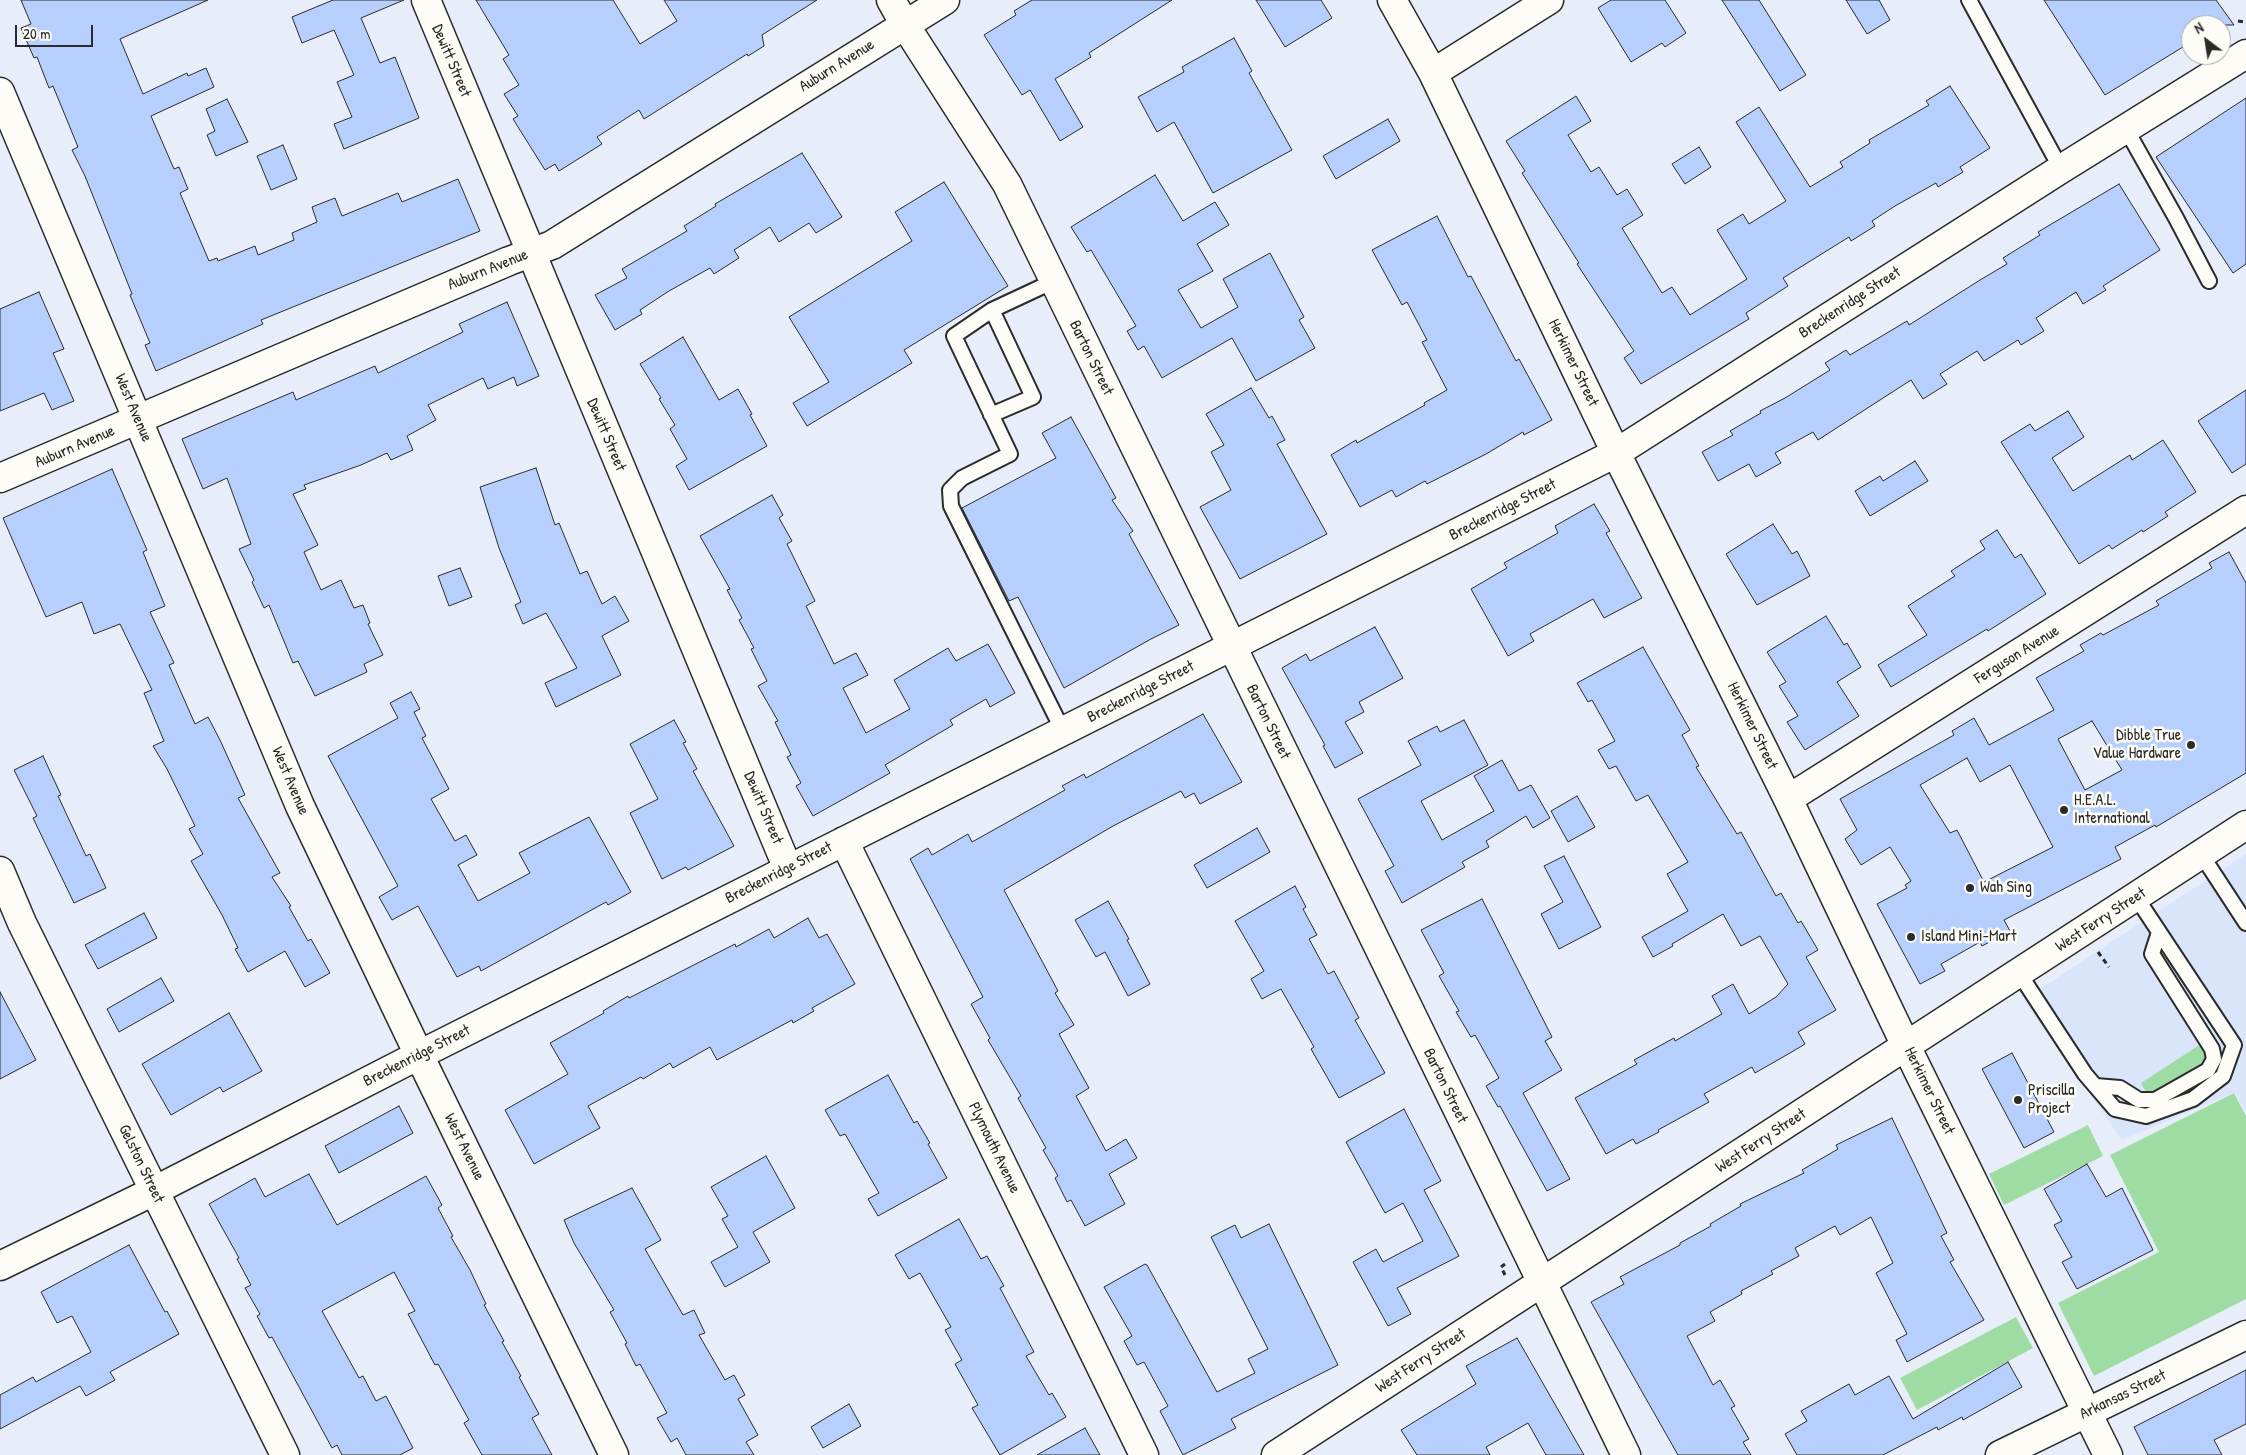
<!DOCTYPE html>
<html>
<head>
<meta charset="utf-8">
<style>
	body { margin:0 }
	#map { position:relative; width:2246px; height:1455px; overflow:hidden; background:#e8eef9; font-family:"Patrick Hand",sans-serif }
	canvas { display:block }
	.north { position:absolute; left:2181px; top:15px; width:50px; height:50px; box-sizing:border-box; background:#fdfcf7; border:1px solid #a9a8a5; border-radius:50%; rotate:329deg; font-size:14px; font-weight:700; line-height:20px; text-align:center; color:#2b2b2b }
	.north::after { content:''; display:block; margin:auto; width:18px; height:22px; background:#2b2b2b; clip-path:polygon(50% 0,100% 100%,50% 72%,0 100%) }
	.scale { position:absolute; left:15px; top:25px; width:78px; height:22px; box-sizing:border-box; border:2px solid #2b2b2b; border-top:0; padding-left:6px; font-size:15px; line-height:18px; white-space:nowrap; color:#2b2b2b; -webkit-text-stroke:4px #fdfcf7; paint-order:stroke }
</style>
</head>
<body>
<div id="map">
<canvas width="2246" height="1455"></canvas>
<div class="north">N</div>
<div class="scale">20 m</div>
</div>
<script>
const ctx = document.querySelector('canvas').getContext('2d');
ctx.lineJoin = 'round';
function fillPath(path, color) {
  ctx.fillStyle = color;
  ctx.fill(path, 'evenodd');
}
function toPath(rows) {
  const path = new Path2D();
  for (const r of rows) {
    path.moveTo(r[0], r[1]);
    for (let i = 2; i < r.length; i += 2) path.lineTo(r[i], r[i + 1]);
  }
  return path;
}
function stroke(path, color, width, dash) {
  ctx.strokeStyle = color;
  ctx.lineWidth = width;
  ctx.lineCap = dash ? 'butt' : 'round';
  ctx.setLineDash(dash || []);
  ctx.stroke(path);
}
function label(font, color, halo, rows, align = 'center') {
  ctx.font = font + ' "Patrick Hand",sans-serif';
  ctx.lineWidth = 5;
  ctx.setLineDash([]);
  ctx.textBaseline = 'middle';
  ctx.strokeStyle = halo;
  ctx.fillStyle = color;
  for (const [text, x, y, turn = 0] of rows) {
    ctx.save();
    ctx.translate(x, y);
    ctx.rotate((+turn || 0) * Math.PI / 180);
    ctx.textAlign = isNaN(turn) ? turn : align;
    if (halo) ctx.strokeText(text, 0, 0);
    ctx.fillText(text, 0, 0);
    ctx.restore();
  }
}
fillPath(toPath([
	[2246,854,2246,1113,2235,1092,2122,1140,2023,1000]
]), '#d9e5fa');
fillPath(toPath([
	[2201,1044,2207,1054,2201,1068,2164,1088,2147,1094,2141,1083],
	[2234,1093,2246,1116,2246,1299,2094,1376,2058,1303,2159,1252,2110,1155],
	[2088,1125,2103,1156,2004,1205,1989,1174],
	[2016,1317,2033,1348,1917,1410,1900,1378]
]), '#9fdca4');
const building = toPath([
	[21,0,208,0,120,39,143,94,187,73,188,76,206,68,214,87,151,116,174,169,179,167,188,189,180,193,209,261,217,258,218,261,255,246,258,255,294,240,292,233,317,222,312,207,335,198,342,216,398,193,402,202,458,179,480,231,261,320,263,324,156,371,145,345,150,343,130,295,132,294,85,176,72,150,78,147,53,86,49,88,37,57,34,58,21,28,31,24,21,0],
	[333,0,404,0,361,18,380,63,395,57,419,118,344,149,334,124,352,117,337,82,354,75,334,30,302,43,292,17,333,0],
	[476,0,613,0,640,44,677,21,664,0,817,0,762,35,764,46,748,56,747,54,644,119,639,110,597,137,602,144,559,171,555,164,545,170,513,119,518,116,504,94,519,85,503,59,509,55,476,0],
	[1032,0,1172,0,1089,53,1091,57,1055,79,1083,127,1060,141,1030,90,1022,95,984,35,1016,15,1014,11,1032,0],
	[1256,0,1321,0,1332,18,1285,47,1256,0],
	[1611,0,1665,0,1686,33,1665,47,1662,43,1631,62,1598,8,1611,0],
	[1722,0,1759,0,1806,75,1780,91,1722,0],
	[1846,0,1879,0,1890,20,1867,34,1846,0],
	[2044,0,2216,0,2234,25,2191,25,2191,42,2105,95,2044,0],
	[1234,38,1252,71,1249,73,1292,150,1213,193,1174,122,1157,132,1138,97,1184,72,1182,67,1234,38],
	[1950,86,1990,148,1960,167,1963,172,1938,187,1936,183,1895,206,1872,221,1875,226,1851,241,1849,237,1783,278,1788,286,1746,313,1749,319,1641,384,1624,358,1634,351,1577,264,1579,263,1522,173,1525,171,1506,141,1576,96,1591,121,1568,135,1591,172,1599,167,1617,195,1627,189,1643,215,1622,228,1662,293,1672,287,1690,315,1747,279,1717,230,1743,214,1749,224,1786,201,1736,122,1759,107,1810,187,1843,167,1840,162,1870,143,1869,140,1929,105,1926,101,1950,86],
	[2246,98,2246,264,2233,273,2156,157,2246,98],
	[227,99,248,142,216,156,207,135,215,131,206,109,227,99],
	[1388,119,1400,141,1336,179,1323,156,1388,119],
	[283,145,297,179,271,190,257,156,283,145],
	[1699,147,1711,167,1685,184,1672,164,1699,147],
	[802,153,842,217,816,233,809,223,779,242,770,227,734,250,739,258,714,274,710,268,669,291,640,310,642,314,615,330,595,295,627,278,622,269,687,231,684,226,716,206,715,204,802,153],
	[1155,175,1183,221,1215,202,1229,225,1197,244,1213,271,1178,290,1201,328,1238,307,1223,279,1270,253,1304,317,1299,320,1315,348,1256,381,1232,338,1162,378,1144,346,1138,350,1127,331,1136,326,1091,250,1087,252,1071,227,1155,175],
	[944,182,1008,286,904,350,912,363,807,426,793,403,829,382,789,317,912,241,895,212,944,182],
	[2119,184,2160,250,2103,286,2106,290,2083,304,2076,292,2036,318,2044,331,2021,345,2018,340,1984,361,1977,351,1940,374,1947,384,1923,399,1911,380,1818,440,1813,432,1775,453,1781,463,1756,477,1749,464,1718,481,1702,452,1733,435,1730,431,1761,413,1760,411,1785,398,1830,370,1825,363,1846,350,1850,355,1907,321,1909,325,1980,280,2007,264,2003,258,2040,235,2038,232,2119,184],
	[1437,216,1468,277,1471,276,1516,361,1519,359,1552,420,1524,435,1523,432,1486,454,1427,484,1425,481,1396,497,1392,490,1360,507,1331,455,1356,440,1357,443,1425,405,1424,403,1447,390,1422,342,1427,340,1407,302,1402,305,1372,250,1437,216],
	[39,292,64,349,53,353,74,401,52,410,44,393,0,411,0,309,39,292],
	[507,302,539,376,517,386,514,377,488,389,483,378,428,405,436,420,407,436,413,450,391,460,387,453,361,465,304,485,306,489,293,494,318,545,304,552,321,590,341,580,354,608,363,605,370,623,368,624,383,655,364,664,367,672,315,696,298,661,293,663,269,605,264,608,252,582,254,580,239,549,251,544,227,478,203,489,182,439,293,392,296,400,375,366,378,373,463,332,459,324,507,302],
	[683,337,719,400,738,389,752,414,750,415,767,446,689,490,676,466,687,459,670,429,675,425,659,399,661,398,640,364,683,337],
	[1251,388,1269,418,1272,416,1285,440,1277,444,1327,534,1240,579,1200,507,1231,490,1211,452,1224,445,1206,414,1251,388],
	[2246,390,2246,464,2232,473,2198,421,2246,390],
	[2068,411,2084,437,2052,458,2073,491,2130,455,2132,460,2163,440,2196,492,2165,512,2168,516,2143,532,2142,530,2112,549,2109,545,2079,564,2001,442,2030,424,2035,431,2068,411],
	[1071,417,1116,498,1112,500,1133,531,1129,534,1179,625,1151,639,1064,688,1018,597,1009,601,962,508,1056,458,1042,433,1071,417],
	[1915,461,1928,481,1870,516,1855,491,1880,476,1883,481,1915,461],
	[536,468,555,525,559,523,580,574,587,571,602,604,615,596,629,621,602,636,621,675,556,707,545,683,577,668,546,613,523,624,515,605,521,602,499,548,480,487,536,468],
	[112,469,147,550,143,552,165,606,150,612,174,663,169,665,195,724,208,717,220,740,245,795,238,798,280,873,272,877,291,906,289,907,308,941,311,939,330,973,305,987,285,951,248,972,235,949,238,948,222,915,191,861,203,854,189,829,195,826,167,769,153,746,164,741,144,693,152,690,120,624,94,634,82,602,46,617,3,518,112,469],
	[772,495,783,515,779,518,792,541,787,544,815,601,806,606,834,664,856,653,868,675,843,688,866,733,910,709,894,680,948,648,956,661,988,644,1015,693,990,707,986,699,950,720,953,725,885,765,890,773,813,816,796,786,801,783,787,757,791,755,775,722,778,721,758,686,767,681,751,649,754,648,739,620,742,618,727,590,730,589,700,536,772,495],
	[1594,504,1610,531,1606,533,1642,598,1604,618,1593,599,1530,634,1534,641,1508,656,1471,589,1507,568,1504,563,1558,533,1555,526,1594,504],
	[1773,524,1792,554,1797,551,1810,576,1757,605,1726,554,1773,524],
	[1997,530,2015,558,2021,554,2046,594,1988,631,1987,629,1891,687,1878,665,1927,635,1908,606,1955,576,1951,571,1985,549,1980,541,1997,530],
	[2229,552,2246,583,2246,773,2156,827,2155,825,2115,847,2121,859,2004,920,2010,931,1982,946,1980,942,1941,964,1945,971,1920,984,1877,904,1907,888,1905,885,1911,881,1890,847,1861,865,1845,839,1857,830,1840,799,1954,735,1952,731,1974,718,1989,745,2054,710,2036,678,2084,651,2080,645,2101,633,2103,635,2159,605,2156,601,2212,568,2209,563,2229,552],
	[2092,721,2122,770,2085,790,2058,739,2092,721],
	[1967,758,1980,782,2010,765,2053,847,1984,882,1957,830,1950,833,1920,785,1967,758],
	[460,568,472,597,449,606,438,576,460,568],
	[1826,616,1844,645,1847,643,1861,667,1837,682,1859,716,1805,750,1787,722,1798,716,1779,686,1786,682,1767,652,1826,616],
	[1375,627,1403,678,1359,702,1364,712,1345,722,1363,753,1335,768,1323,746,1325,745,1282,668,1306,654,1310,661,1375,627],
	[1643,647,1690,730,1682,735,1699,766,1696,767,1737,834,1741,832,1776,896,1781,893,1798,923,1801,921,1818,950,1806,957,1836,1010,1798,1032,1805,1044,1790,1053,1755,1073,1752,1067,1704,1094,1709,1102,1658,1130,1659,1132,1636,1144,1633,1139,1606,1154,1575,1098,1637,1064,1634,1060,1674,1038,1675,1041,1722,1014,1712,996,1733,984,1749,1014,1776,997,1788,984,1760,936,1741,946,1723,914,1672,944,1673,946,1653,957,1642,937,1688,911,1667,874,1688,862,1648,795,1636,801,1616,766,1609,769,1598,750,1615,741,1592,700,1588,702,1577,683,1643,647],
	[411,692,420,709,414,712,426,736,422,738,449,789,431,799,455,841,466,835,477,855,458,865,478,901,530,873,519,853,589,817,631,892,608,905,606,902,481,971,479,966,457,977,418,906,392,920,379,897,398,886,328,756,398,718,390,703,411,692],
	[1203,714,1242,782,1200,804,1194,793,1185,798,1181,791,1113,826,1004,890,1058,991,1055,993,1074,1025,1059,1034,1089,1088,1076,1096,1106,1151,1126,1139,1137,1158,1109,1174,1125,1204,1085,1226,1071,1200,1067,1202,1055,1178,1058,1176,1043,1150,1046,1148,1018,1098,1021,1096,988,1040,990,1038,971,1004,983,997,910,859,928,848,932,855,968,834,972,842,1065,790,1062,786,1084,774,1086,778,1203,714],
	[674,720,686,742,683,743,697,769,693,771,734,846,688,870,686,867,662,879,630,813,658,799,630,744,674,720],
	[1464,720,1488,765,1421,801,1442,840,1494,811,1474,776,1502,760,1519,791,1531,785,1550,818,1533,828,1526,816,1486,841,1489,847,1462,862,1465,867,1402,903,1385,871,1394,866,1358,799,1421,765,1408,741,1437,726,1440,732,1464,720],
	[43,756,61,795,58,796,86,856,90,854,106,888,74,903,33,818,37,816,14,770,43,756],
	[1577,796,1595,827,1568,842,1551,811,1577,796],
	[1257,828,1270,852,1207,888,1194,865,1257,828],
	[1564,856,1601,927,1559,949,1541,914,1563,902,1544,866,1564,856],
	[1295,886,1306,907,1303,909,1317,935,1309,939,1328,974,1334,971,1359,1018,1355,1020,1385,1073,1339,1098,1311,1049,1314,1047,1281,989,1262,999,1251,979,1264,971,1235,921,1295,886],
	[1482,899,1552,1037,1545,1041,1562,1070,1523,1093,1570,1179,1547,1191,1500,1106,1498,1107,1486,1086,1499,1078,1475,1035,1471,1037,1456,1012,1459,1011,1439,976,1444,973,1421,930,1482,899],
	[1108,901,1129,939,1127,940,1150,984,1128,996,1105,952,1096,957,1075,920,1108,901],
	[144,913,157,938,98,969,85,945,144,913],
	[808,918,819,938,827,934,855,984,812,1008,814,1011,793,1023,792,1020,717,1060,710,1047,673,1068,670,1063,643,1079,641,1077,588,1106,600,1128,534,1164,505,1110,568,1074,550,1043,604,1013,603,1011,628,996,629,998,735,944,736,947,769,929,774,938,808,918],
	[161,978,174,1001,119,1032,107,1009,161,978],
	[0,992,36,1060,0,1079,0,992],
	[229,1013,262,1071,223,1092,220,1087,171,1115,142,1064,229,1013],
	[2012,1053,2054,1132,2024,1148,1982,1069,2012,1053],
	[888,1075,914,1123,917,1121,930,1143,928,1144,947,1178,878,1216,868,1199,879,1193,845,1134,840,1136,825,1110,888,1075],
	[399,1106,413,1133,339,1173,325,1146,399,1106],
	[1404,1109,1441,1181,1424,1190,1459,1256,1397,1288,1411,1314,1388,1326,1353,1262,1376,1249,1383,1262,1423,1241,1403,1203,1385,1213,1346,1142,1404,1109],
	[1892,1118,1947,1233,1941,1236,1954,1260,1950,1262,1984,1320,1907,1362,1896,1340,1907,1334,1876,1273,1893,1263,1871,1217,1840,1235,1835,1226,1795,1248,1799,1256,1771,1271,1773,1274,1741,1291,1742,1294,1710,1312,1715,1321,1687,1336,1713,1385,1720,1380,1735,1406,1731,1408,1749,1439,1743,1442,1751,1455,1678,1455,1591,1302,1624,1284,1620,1277,1680,1245,1680,1243,1711,1226,1710,1224,1741,1206,1740,1204,1804,1173,1802,1170,1838,1149,1836,1145,1892,1118],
	[766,1156,795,1208,753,1232,770,1262,725,1287,711,1262,738,1247,722,1219,728,1216,711,1187,766,1156],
	[2087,1164,2106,1197,2122,1188,2153,1250,2077,1289,2062,1262,2072,1257,2054,1225,2062,1221,2044,1189,2087,1164],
	[309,1174,337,1225,426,1176,442,1205,438,1208,453,1236,451,1237,470,1270,486,1304,484,1305,504,1341,502,1342,521,1376,519,1377,539,1414,532,1418,552,1455,482,1455,464,1423,469,1420,438,1364,435,1365,408,1314,415,1311,394,1272,322,1311,359,1378,363,1376,376,1401,386,1396,413,1448,400,1455,342,1455,337,1445,332,1448,272,1337,269,1338,257,1316,260,1314,245,1288,251,1285,237,1259,239,1258,209,1204,255,1178,265,1197,309,1174],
	[632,1188,661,1240,645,1249,683,1315,694,1310,705,1333,699,1335,725,1380,734,1375,745,1395,738,1399,758,1435,746,1442,754,1455,686,1455,677,1438,671,1442,657,1418,667,1413,640,1364,636,1366,625,1344,627,1343,610,1312,614,1310,574,1243,564,1220,632,1188],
	[959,1219,981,1259,987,1256,1004,1286,1000,1288,1034,1352,1026,1356,1049,1395,1052,1393,1066,1417,1000,1455,972,1408,978,1405,955,1364,962,1360,945,1330,951,1327,920,1273,909,1279,895,1255,959,1219],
	[1269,1224,1338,1365,1231,1419,1236,1428,1183,1455,1160,1411,1168,1406,1144,1362,1137,1365,1124,1341,1132,1336,1104,1287,1145,1264,1147,1265,1217,1392,1255,1373,1248,1359,1268,1349,1211,1237,1235,1225,1241,1238,1269,1224],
	[129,1245,165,1312,167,1311,179,1334,110,1372,115,1380,86,1396,80,1386,0,1429,0,1395,33,1377,36,1382,91,1352,72,1316,57,1323,41,1292,129,1245],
	[1517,1338,1584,1455,1546,1455,1528,1423,1486,1447,1490,1455,1417,1455,1401,1430,1476,1384,1466,1366,1517,1338],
	[2008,1362,2022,1387,1963,1420,1962,1417,1938,1430,1937,1427,1883,1455,1797,1455,1785,1434,1807,1421,1801,1411,1849,1384,1855,1395,1889,1376,1913,1419,2008,1362],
	[2246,1370,2246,1424,2214,1440,2222,1455,2148,1455,2134,1427,2246,1370],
	[849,1404,861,1426,823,1448,811,1427,849,1404],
	[1085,1428,1100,1455,1037,1455,1085,1428]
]);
fillPath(building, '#b7cffd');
stroke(building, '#2b2b2b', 1);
const lane = toPath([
	[1969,0,2061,169],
	[2126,129,2176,218,2209,281],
	[1054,281,992,310,954,336,1010,454,962,478,950,490,951,506,1063,731],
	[991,415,1033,397,992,310],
	[2201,854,2246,923],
	[2019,973,2085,1074,2115,1109,2146,1116,2193,1099,2223,1076,2234,1045,2136,897],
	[2096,1086,2120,1088,2139,1100,2155,1100,2208,1070,2214,1059,2212,1049,2152,954,2159,932]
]);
const street = toPath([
	[426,0,788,869],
	[891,0,905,25,1007,184,1626,1455],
	[1392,0,1433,73,1616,453,1788,799,1906,1046,2108,1455],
	[1433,73,1549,0],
	[0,92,300,806,419,1055,614,1455],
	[0,478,509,261,552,245,945,0],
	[1788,799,2246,510],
	[844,841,1144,1455],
	[0,871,22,923,285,1455],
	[0,1266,154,1191,419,1055,1616,453,2061,169,2246,54],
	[2000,1455,2246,1335]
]);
const secondary = toPath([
	[1276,1455,2246,825]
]);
stroke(lane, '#2b2b2b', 18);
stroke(street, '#2b2b2b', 31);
stroke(secondary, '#2b2b2b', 31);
stroke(toPath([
	[2238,21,2244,22],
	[2098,952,2109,967],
	[1505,1275,1501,1267,1505,1264]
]), '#2b2b2b', 3, [5, 4]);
stroke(lane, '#fdfcf7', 14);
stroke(street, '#fdfcf7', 28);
stroke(secondary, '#fdfcf7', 28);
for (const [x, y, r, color] of [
	[2191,745,5,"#2b2b2b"],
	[2064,810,5,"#2b2b2b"],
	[1970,888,5,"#2b2b2b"],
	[1911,937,5,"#2b2b2b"],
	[2018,1100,5,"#2b2b2b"]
]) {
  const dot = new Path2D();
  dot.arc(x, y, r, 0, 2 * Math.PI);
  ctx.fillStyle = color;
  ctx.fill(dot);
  stroke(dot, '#fdfcf7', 2);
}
label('16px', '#2b2b2b', '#fdfcf7', [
	["Dewitt Street",451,61,67],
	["Auburn Avenue",837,66,-32],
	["Auburn Avenue",488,270,-22],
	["Breckenridge Street",1850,303,-33],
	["Barton Street",1091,358,64],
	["Herkimer Street",1573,363,64],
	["West Avenue",133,408,67],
	["Dewitt Street",606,435,67],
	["Auburn Avenue",75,447,-23],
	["Breckenridge Street",1503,510,-27],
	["Ferguson Avenue",2017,655,-32],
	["Breckenridge Street",1141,692,-27],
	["Barton Street",1268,722,64],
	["Herkimer Street",1752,726,64],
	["West Avenue",290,781,67],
	["Dewitt Street",763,808,67],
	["Breckenridge Street",779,873,-27],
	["West Ferry Street",2101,920,-33],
	["Breckenridge Street",417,1056,-27],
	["Barton Street",1445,1086,64],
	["Herkimer Street",1929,1091,64],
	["West Ferry Street",1761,1141,-33],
	["West Avenue",464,1147,64],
	["Plymouth Avenue",994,1148,64],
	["Gelston Street",141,1164,64],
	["West Ferry Street",1421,1361,-33],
	["Arkansas Street",2123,1395,-26]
]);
label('16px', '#2b2b2b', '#fdfcf7', [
	["Dibble True",2181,736,"right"],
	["Value Hardware",2181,754,"right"],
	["H.E.A.L.",2074,801],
	["International",2074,819],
	["Wah Sing",1980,888],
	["Island Mini-Mart",1921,937],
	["Priscilla",2028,1091],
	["Project",2028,1109]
], 'left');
</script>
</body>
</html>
